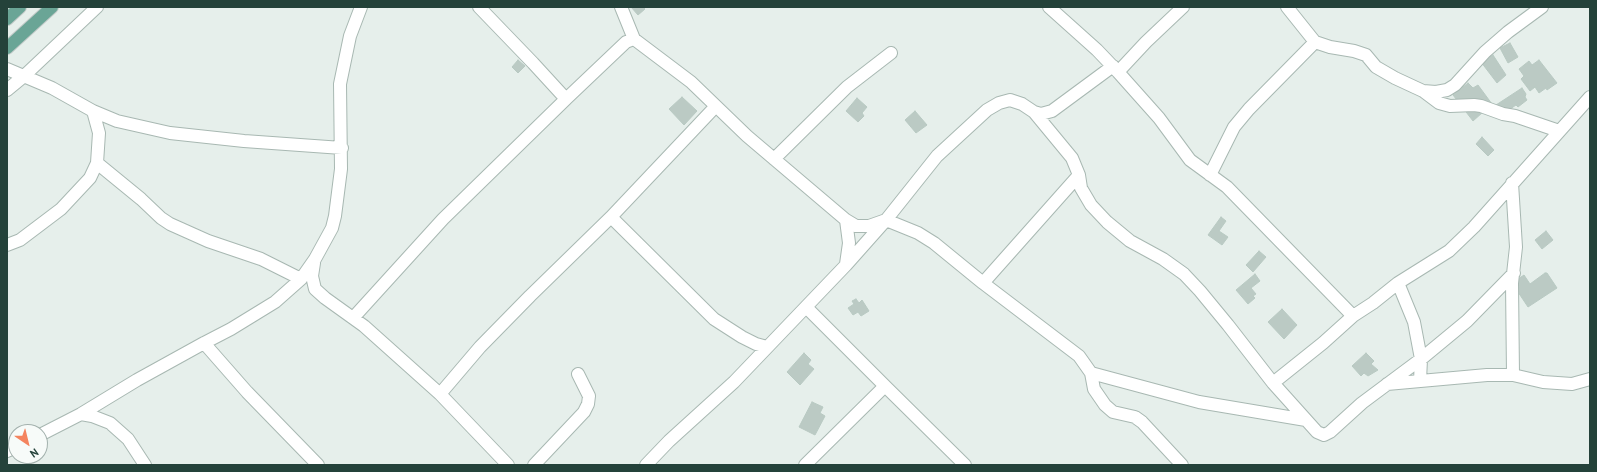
<!DOCTYPE html>
<html>
<head>
<meta charset="utf-8">
<style>
	body { margin:0 }
	#map { position:relative; width:1597px; height:472px; overflow:hidden; background:#e6efeb; font-family:"PT Sans",sans-serif }
	canvas { display:block }
	.frame { position:absolute; inset:0; border:8px solid #24423a; pointer-events:none }
	.north { position:absolute; left:8px; top:424px; width:40px; height:40px; box-sizing:border-box; background:#f7fbf9; border:1px solid #a3b1ad; border-radius:50%; rotate:145deg; font-size:11px; font-weight:700; line-height:16px; text-align:center; color:#24423a }
	.north::after { content:''; display:block; margin:auto; width:14px; height:18px; background:#f4845f; clip-path:polygon(50% 0,100% 100%,50% 72%,0 100%) }
</style>
</head>
<body>
<div id="map">
<canvas width="1597" height="472"></canvas>
<div class="frame"></div>
<div class="north">N</div>
</div>
<script>
const ctx = document.querySelector('canvas').getContext('2d');
ctx.lineJoin = 'round';
function fillPath(path, color) {
  ctx.fillStyle = color;
  ctx.fill(path, 'evenodd');
}
function toPath(rows) {
  const path = new Path2D();
  for (const r of rows) {
    path.moveTo(r[0], r[1]);
    for (let i = 2; i < r.length; i += 2) path.lineTo(r[i], r[i + 1]);
  }
  return path;
}
function stroke(path, color, width, dash) {
  ctx.strokeStyle = color;
  ctx.lineWidth = width;
  ctx.lineCap = dash ? 'butt' : 'round';
  ctx.setLineDash(dash || []);
  ctx.stroke(path);
}
const building = toPath([
	[631,7,643,7,645,9,638,15,631,7],
	[1510,43,1518,57,1508,63,1500,48,1510,43],
	[1493,55,1506,75,1497,83,1481,62,1493,55],
	[518,60,525,66,518,73,512,67,518,60],
	[1539,60,1557,83,1547,90,1546,88,1539,93,1535,87,1530,91,1521,79,1524,76,1519,69,1529,61,1532,65,1539,60],
	[1468,83,1473,88,1478,85,1492,104,1473,121,1453,95,1468,83],
	[1522,88,1526,94,1525,97,1527,100,1518,107,1516,105,1503,114,1496,105,1522,88],
	[682,97,697,111,684,125,669,109,682,97],
	[857,98,867,107,862,113,864,116,858,122,846,111,857,98],
	[915,111,927,125,916,133,905,120,915,111],
	[1482,137,1494,150,1488,156,1476,144,1482,137],
	[1221,217,1226,221,1219,231,1228,237,1222,245,1208,235,1221,217],
	[1546,231,1553,240,1542,249,1535,240,1546,231],
	[1259,251,1266,257,1253,272,1246,265,1259,251],
	[1545,273,1547,273,1557,288,1528,307,1512,283,1524,275,1530,284,1545,273],
	[1255,274,1260,281,1251,288,1256,294,1253,296,1255,298,1248,304,1236,290,1255,274],
	[856,299,859,303,862,300,869,311,861,316,858,312,853,315,848,308,854,304,852,301,856,299],
	[1282,309,1297,325,1284,339,1268,322,1282,309],
	[804,353,811,360,808,364,814,369,800,385,787,372,804,353],
	[1366,353,1374,361,1371,364,1378,370,1368,376,1364,373,1361,376,1352,366,1366,353],
	[812,402,823,407,820,413,825,416,815,435,799,427,812,402]
]);
fillPath(building, '#bbcac4');
stroke(building, '#b8c9c2', 1);
const minor = toPath([
	[479,7,533,63,566,99,626,42,634,39],
	[621,7,634,39,691,82,747,136,846,220,856,226,869,226,886,220,918,233,934,243,983,283,1079,356,1091,373,1094,389,1105,405,1113,412,1135,417,1142,422,1182,465],
	[1049,7,1097,50,1118,72,1159,118,1190,160,1227,187,1353,316],
	[1287,7,1315,42,1330,47,1354,51,1366,55,1376,67,1395,78,1423,91,1439,103,1450,106,1474,105,1481,106,1503,114,1515,116,1559,131],
	[7,69,52,88,93,111,117,121,170,133,244,141,342,148],
	[1118,72,1146,42,1183,7],
	[7,90,24,76,97,7],
	[1423,91,1436,92,1447,90,1455,85,1485,52,1508,32,1542,7],
	[1034,112,1072,158,1079,175,1081,188,1091,205,1107,222,1130,241,1163,259,1184,274,1200,291,1228,325,1273,383,1317,432,1324,435,1330,432,1362,403,1421,359,1467,321,1514,273],
	[774,159,847,87,891,53],
	[97,163,141,199,161,218,170,224,208,241,261,259,301,279],
	[1210,175,1234,127,1249,109,1315,42],
	[1512,183,1516,247,1512,283,1513,375,1543,382,1572,384,1590,379],
	[611,217,714,319,742,337,756,344,767,347],
	[846,220,849,243,846,264],
	[7,245,20,240,61,209,90,178,97,163,99,133,93,111],
	[314,263,312,276,315,289,325,298,364,326,440,394,508,465],
	[983,283,1079,175],
	[1398,283,1414,322,1421,359,1420,381],
	[353,318,443,219,566,99],
	[204,343,247,392,318,465],
	[1091,373,1199,402,1306,420],
	[1273,383,1323,343,1353,316,1373,303,1398,283,1449,251,1474,227,1590,97],
	[1387,384,1487,375,1513,375],
	[885,386,965,465],
	[440,394,480,347,530,296,611,217,716,106],
	[81,414,92,416,110,423,128,439,145,465],
	[40,435,81,414,137,380,204,343,231,329,275,302,301,279,315,259,332,228,335,216,341,169,340,84,350,36,361,7],
	[7,451,16,447],
	[534,465,584,412,588,404,589,396,578,374],
	[646,465,669,441,734,382,846,265,886,220,937,156,987,110,999,103,1010,100,1022,104,1034,112,1041,114,1052,111,1113,66],
	[805,465,885,386,806,307]
]);
const primary = toPath([
	[7,19,20,7],
	[7,48,52,7]
]);
stroke(minor, '#a8b8b2', 14);
stroke(primary, '#c2cac8', 14);
stroke(minor, '#fff', 12);
stroke(primary, '#6aa596', 12);
</script>
</body>
</html>
